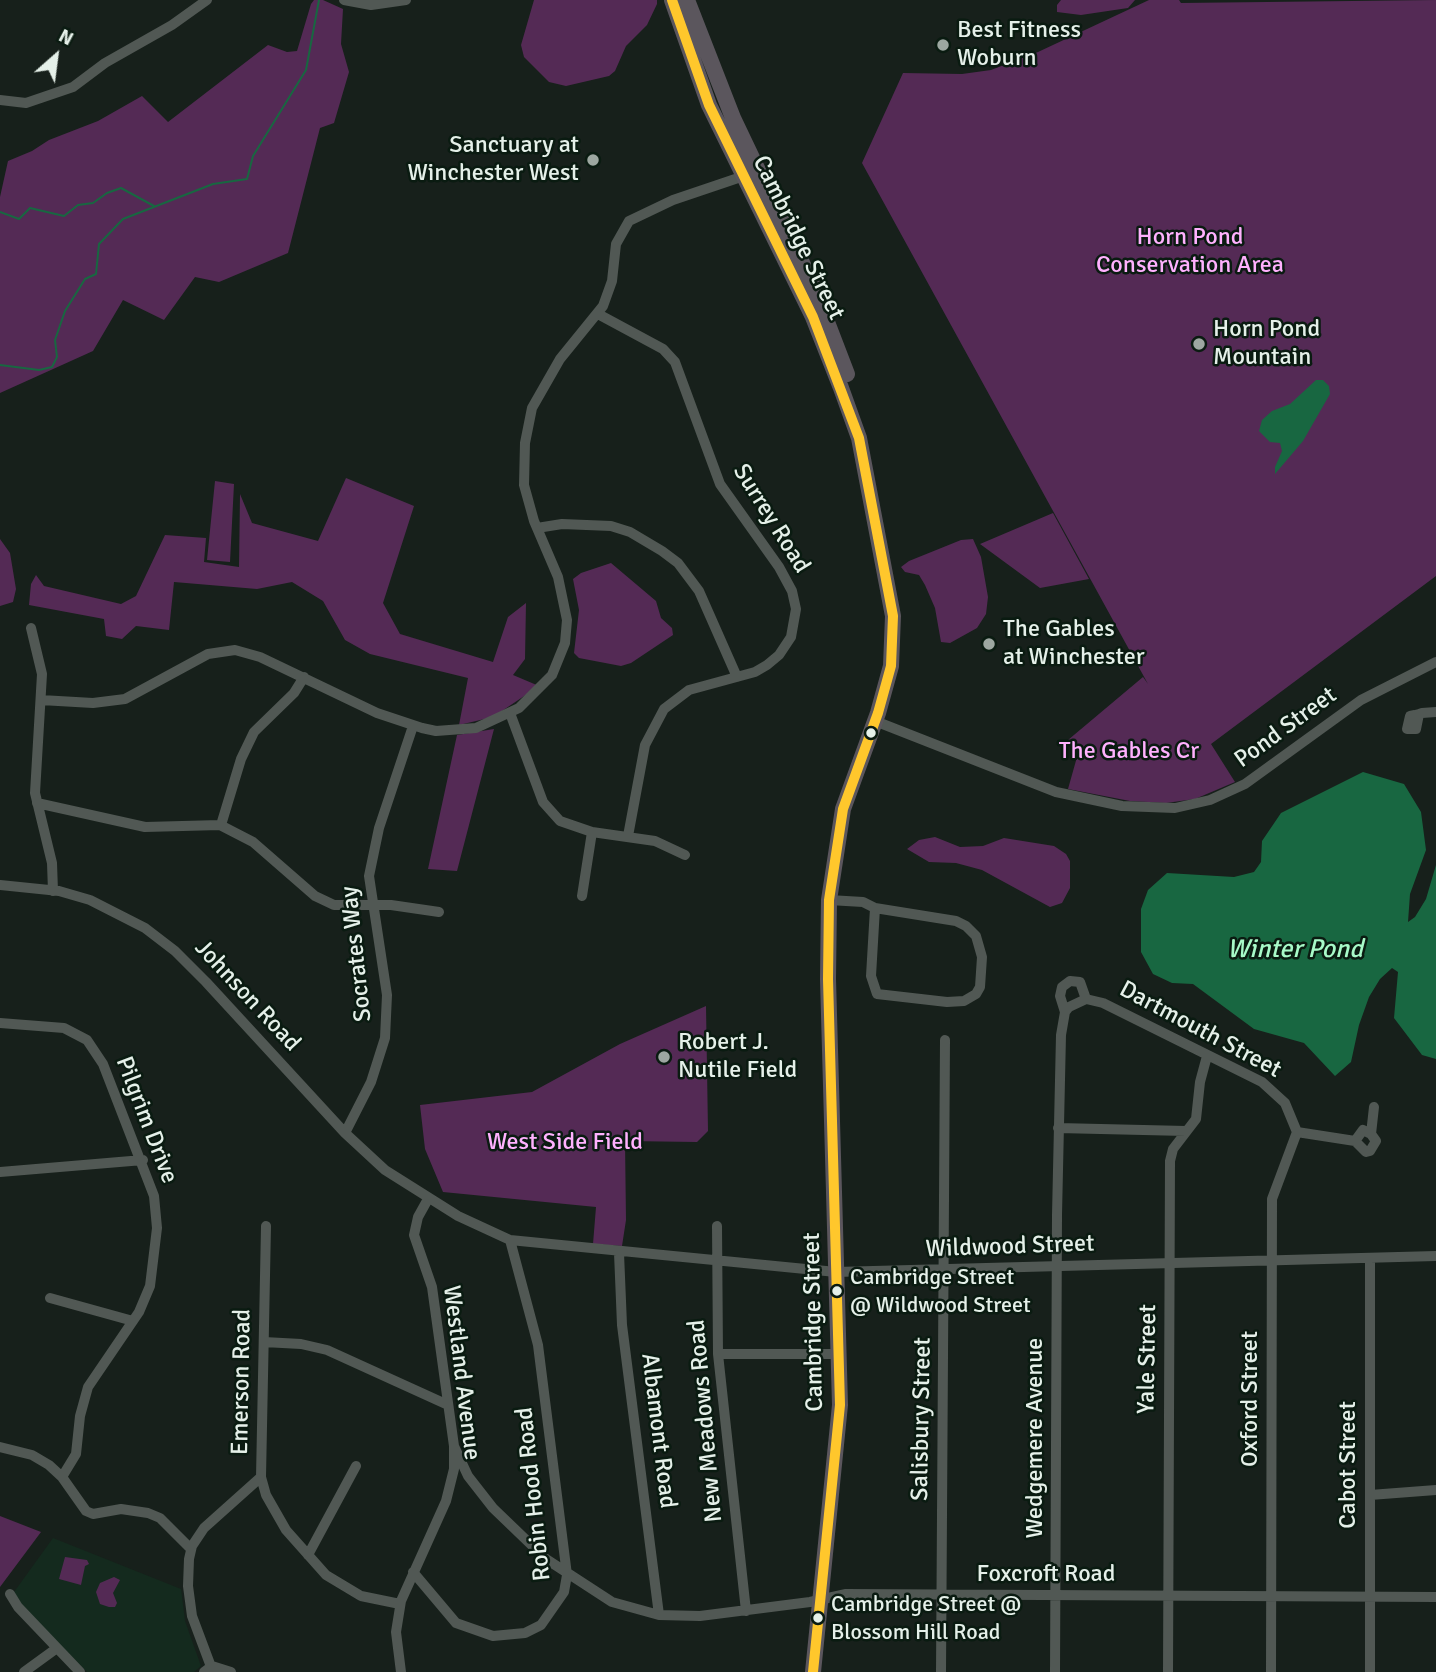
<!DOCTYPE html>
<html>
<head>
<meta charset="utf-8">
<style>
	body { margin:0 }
	#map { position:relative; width:1436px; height:1672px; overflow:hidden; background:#17201b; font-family:Signika,sans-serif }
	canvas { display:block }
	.north { position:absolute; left:21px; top:21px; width:70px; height:70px; -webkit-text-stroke:5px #0a1b11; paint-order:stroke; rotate:28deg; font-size:19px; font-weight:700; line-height:28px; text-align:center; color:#e5f0e9 }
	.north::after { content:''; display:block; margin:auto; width:24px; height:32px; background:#e5f0e9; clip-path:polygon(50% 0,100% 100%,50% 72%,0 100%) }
</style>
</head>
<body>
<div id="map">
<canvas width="1436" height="1672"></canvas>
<div class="north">N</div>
</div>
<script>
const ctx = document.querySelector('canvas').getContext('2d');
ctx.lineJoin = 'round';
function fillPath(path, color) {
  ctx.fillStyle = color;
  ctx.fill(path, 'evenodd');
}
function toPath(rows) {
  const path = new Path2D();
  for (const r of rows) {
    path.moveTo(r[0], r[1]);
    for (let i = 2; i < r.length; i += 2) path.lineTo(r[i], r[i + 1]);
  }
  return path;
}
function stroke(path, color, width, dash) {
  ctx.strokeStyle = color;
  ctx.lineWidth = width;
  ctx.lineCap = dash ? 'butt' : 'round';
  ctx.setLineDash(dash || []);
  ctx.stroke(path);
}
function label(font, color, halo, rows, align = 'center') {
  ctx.font = font + ' Signika,sans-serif';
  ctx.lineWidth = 5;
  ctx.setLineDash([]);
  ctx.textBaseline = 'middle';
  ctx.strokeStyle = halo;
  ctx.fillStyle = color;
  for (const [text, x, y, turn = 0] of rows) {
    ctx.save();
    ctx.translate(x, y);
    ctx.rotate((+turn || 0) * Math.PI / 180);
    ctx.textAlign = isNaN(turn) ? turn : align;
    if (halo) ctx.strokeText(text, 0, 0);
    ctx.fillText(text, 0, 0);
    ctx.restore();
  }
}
fillPath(toPath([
	[53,1538,181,1589,185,1621,201,1666,194,1672,87,1672,14,1598,14,1592]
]), '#142a1e');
fillPath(toPath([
	[323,0,343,9,341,44,349,72,334,123,320,128,288,253,219,282,195,277,164,320,123,300,93,351,0,393,0,197,8,161,32,151,49,140,98,121,142,96,168,122,268,45,287,52,297,51,311,4,314,0],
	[534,0,657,0,657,4,647,25,626,46,615,71,609,76,566,86,549,82,524,57,521,45],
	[1061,0,1135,0,1128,8,1081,15,1057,12,1057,5],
	[1149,0,1179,0,1181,3,1436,0,1436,576,1211,744,1235,782,1195,799,1166,803,1130,801,1068,789,1077,757,1068,740,1143,677,1148,684,862,163,903,73,962,74,991,70,1038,52],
	[346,478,414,506,383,603,400,634,493,662,508,617,526,603,525,659,513,675,539,686,493,717,459,725,468,678,370,654,345,640,323,601,292,582,257,589,174,582,169,630,136,626,122,639,106,636,104,619,29,605,31,584,36,575,44,586,121,604,136,596,165,535,206,538,204,562,239,567,240,494,252,523,318,541],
	[215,481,234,484,230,562,207,560],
	[1053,513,1089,579,1040,588,980,544],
	[0,539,10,553,16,589,13,602,0,606],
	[973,539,981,557,988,597,986,614,977,628,950,643,941,642,935,608,925,585,919,575,905,572,901,567,909,561,961,540],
	[611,563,656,601,661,618,672,628,673,635,631,663,621,666,579,658,574,653,579,610,573,579,581,573],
	[494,729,457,871,428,869,457,735],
	[935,837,960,847,983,846,1004,838,1054,846,1066,854,1070,861,1070,888,1062,903,1050,907,982,870,956,863,929,862,907,849,919,840],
	[706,1006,708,1131,697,1142,625,1141,626,1220,622,1246,593,1244,596,1207,443,1192,425,1149,420,1105,532,1092,620,1044],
	[0,1516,41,1532,0,1587],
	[65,1557,87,1560,89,1564,85,1566,81,1585,59,1579],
	[114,1577,120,1580,113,1593,117,1603,115,1607,109,1607,100,1604,96,1592,100,1583]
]), '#542a55');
fillPath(toPath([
	[1316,380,1323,380,1329,386,1330,394,1303,441,1275,474,1275,467,1282,451,1280,443,1270,442,1259,431,1262,420,1272,411,1290,404],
	[1363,772,1404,784,1421,812,1426,850,1410,894,1408,922,1415,917,1426,899,1436,865,1436,1059,1422,1055,1394,1018,1398,972,1392,968,1380,979,1369,997,1359,1025,1351,1062,1335,1076,1304,1043,1254,1029,1193,984,1172,983,1153,974,1141,952,1141,909,1148,890,1167,873,1234,877,1254,872,1261,862,1262,841,1281,813]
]), '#186741');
stroke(toPath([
	[0,212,19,219,30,208,64,216,78,205,93,203,107,193,121,188,154,206],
	[0,365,39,370,52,367,57,357,55,340,65,311,85,279,96,274,99,244,123,219,213,184,247,179,253,156,306,70,319,0]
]), '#186741', 2);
stroke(toPath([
	[344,0,371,5,406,0],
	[0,100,26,103,73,87,105,63,172,25,207,0],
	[598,314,663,349,675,362,720,484,779,567,792,591,796,609,791,637,779,655,767,665,755,672,689,690,664,709,645,745,628,836],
	[537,528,562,524,611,526,630,532,662,551,678,563,699,591,737,677],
	[31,628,42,674,35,793,52,863,53,891],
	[41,700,93,703,125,699,208,654,235,650,260,657,377,713,422,728,436,731,476,728,519,708,552,675,565,643,567,620,558,577,534,521,524,485,525,443,532,408,560,359,603,306,612,281,616,244,629,221,673,200,744,176],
	[510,713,543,802,560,821,592,832,655,841,685,855],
	[1419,714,1416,729,1407,729,1410,716,1415,715,1419,714,1422,713,1436,712],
	[875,721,1056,792,1122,806,1175,808,1210,800,1245,784,1361,700,1436,662],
	[37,803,145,827,220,825,253,842,315,896,334,905,391,905,439,912],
	[221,825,241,759,254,732,294,693,304,677],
	[0,885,59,891,90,900,145,928,175,951,206,982,345,1133,385,1170,458,1216,510,1240,836,1272,1436,1256],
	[582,896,592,832],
	[829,900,863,902,875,908,956,921,966,926,976,936,982,957,980,987,976,994,964,1001,947,1002,877,994,871,976,875,908],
	[1065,1012,1060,996,1062,987,1070,981,1080,982,1086,999],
	[0,1023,64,1028,87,1040,103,1064,154,1196,157,1228,150,1286,139,1312,88,1387,80,1416,76,1454,62,1477],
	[1058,1128,1186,1131],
	[345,1133,371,1082,385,1038,387,995,369,876,379,828,413,726],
	[1355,1141,1366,1152,1370,1151,1376,1141,1371,1134],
	[0,1172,143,1160],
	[717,1226,718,1354,746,1611],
	[619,1253,622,1325,659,1615],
	[50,1298,133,1321],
	[264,1342,301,1344,327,1350,448,1405],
	[718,1354,840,1354],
	[454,1446,468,1476,493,1508,546,1559,612,1602,659,1615,700,1616,810,1602,846,1594,1436,1597],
	[0,1447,32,1455,49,1465,62,1477,86,1511,93,1514,121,1509,148,1513,160,1518,191,1549],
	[261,1477,266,1495,286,1530,326,1575,361,1596,400,1604],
	[1370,1495,1436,1490],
	[308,1555,356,1466],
	[413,1572,456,1623,493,1636,525,1633,541,1625,564,1592,567,1575,538,1345,510,1240],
	[10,1594,18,1607,80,1672],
	[24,1672,57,1648],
	[204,1672,212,1666,231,1672],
	[213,1672,192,1616,188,1586,189,1559,192,1546,204,1528,261,1477,266,1226],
	[401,1672,396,1632,401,1601,446,1501,454,1469,454,1446,432,1287,414,1235,418,1217,428,1199],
	[941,1672,945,1040],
	[1055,1672,1057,1215,1061,1035,1065,1012,1069,1007,1086,999,1103,1003,1262,1082,1285,1103,1297,1132,1355,1141,1363,1130,1371,1134,1374,1107],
	[1168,1672,1170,1161,1173,1149,1196,1119,1200,1082,1207,1056],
	[1271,1672,1272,1199,1297,1132],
	[1370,1672,1370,1258]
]), '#515854', 10);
stroke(toPath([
	[672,0,709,105,813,317,841,388,859,438,893,616,891,666,878,713,843,809,829,900,828,979,840,1405,813,1672],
	[687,0,733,118,814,288,847,374]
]), '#5b565d', 16);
stroke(toPath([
	[672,0,709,105,813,317,859,438,893,616,891,666,878,713,843,809,829,900,828,979,840,1405,813,1672]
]), '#ffc72c', 10);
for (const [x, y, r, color] of [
	[943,45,7,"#9da7a1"],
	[593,160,7,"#9da7a1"],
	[1199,344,7,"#9da7a1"],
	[989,644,7,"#9da7a1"],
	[871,733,6,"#e5f0e9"],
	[664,1057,7,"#9da7a1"],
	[837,1291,6,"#e5f0e9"],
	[818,1618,6,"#e5f0e9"]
]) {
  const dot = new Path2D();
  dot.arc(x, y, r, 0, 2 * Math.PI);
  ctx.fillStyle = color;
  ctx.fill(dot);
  stroke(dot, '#0a1b11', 2.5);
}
label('22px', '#e5f0e9', '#0a1b11', [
	["Cambridge Street",850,1278],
	["@ Wildwood Street",850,1306],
	["Cambridge Street @",831,1605],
	["Blossom Hill Road",831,1633]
], 'left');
label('24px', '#e5f0e9', '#0a1b11', [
	["Best Fitness",957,31],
	["Woburn",957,59],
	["Sanctuary at",579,146,"right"],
	["Winchester West",579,174,"right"],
	["Horn Pond",1213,330],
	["Mountain",1213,358],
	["The Gables",1003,630],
	["at Winchester",1003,658],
	["Robert J.",678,1043],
	["Nutile Field",678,1071]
], 'left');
label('24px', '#e5f0e9', '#0a1b11', [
	["Cambridge Street",798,238,64],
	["Surrey Road",771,519,58],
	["Pond Street",1286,728,-36],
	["Socrates Way",357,954,-96],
	["Johnson Road",247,996,47],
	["Dartmouth Street",1200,1030,28],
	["Pilgrim Drive",146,1120,69],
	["Wildwood Street",1010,1247,-2],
	["Cambridge Street",814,1322,-91],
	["Yale Street",1148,1359,-89],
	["Westland Avenue",461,1373,83],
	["Emerson Road",242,1382,-89],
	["Oxford Street",1251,1399,-90],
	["Salisbury Street",922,1419,-89],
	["New Meadows Road",706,1421,-95],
	["Albamont Road",658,1431,83],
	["Wedgemere Avenue",1036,1438,-90],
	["Cabot Street",1349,1465,-90],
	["Robin Hood Road",534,1494,-96],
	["Foxcroft Road",1046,1575]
]);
label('24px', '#ffb1fe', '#0a1b11', [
	["Horn Pond",1190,238],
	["Conservation Area",1190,266],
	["The Gables Cr",1129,752],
	["West Side Field",565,1143]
]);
label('italic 26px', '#a7fac8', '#0a1b11', [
	["Winter Pond",1295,950]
]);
</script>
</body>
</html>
